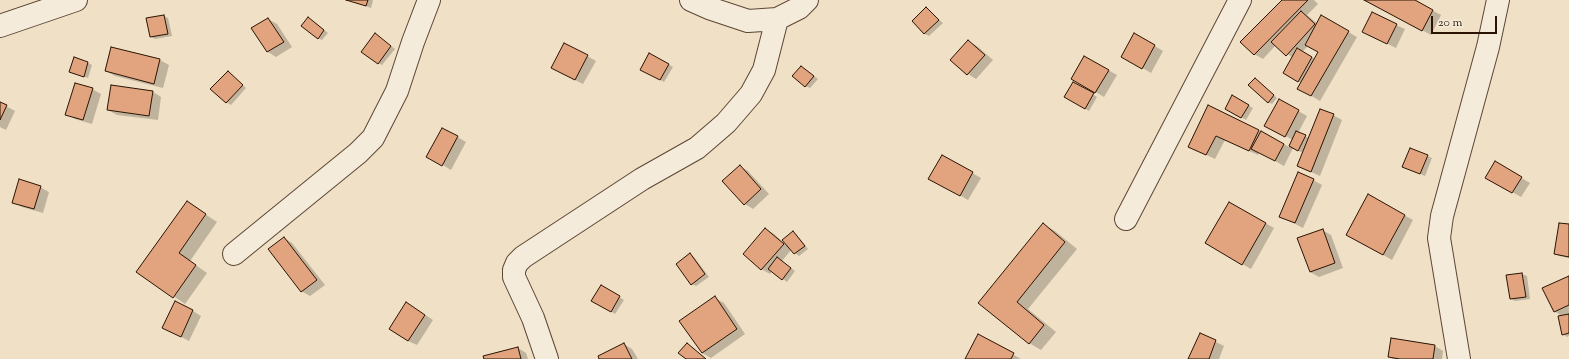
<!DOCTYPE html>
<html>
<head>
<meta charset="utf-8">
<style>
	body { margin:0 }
	#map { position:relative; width:1569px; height:359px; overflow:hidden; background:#efe0c6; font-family:"Sorts Mill Goudy",serif }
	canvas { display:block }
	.scale { position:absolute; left:1431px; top:16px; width:66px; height:18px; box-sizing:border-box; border:2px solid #2b1303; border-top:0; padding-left:5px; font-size:12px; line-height:14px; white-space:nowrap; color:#2b1303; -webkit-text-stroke:3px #f5ebda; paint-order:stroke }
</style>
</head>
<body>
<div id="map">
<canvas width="1569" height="359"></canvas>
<div class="scale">20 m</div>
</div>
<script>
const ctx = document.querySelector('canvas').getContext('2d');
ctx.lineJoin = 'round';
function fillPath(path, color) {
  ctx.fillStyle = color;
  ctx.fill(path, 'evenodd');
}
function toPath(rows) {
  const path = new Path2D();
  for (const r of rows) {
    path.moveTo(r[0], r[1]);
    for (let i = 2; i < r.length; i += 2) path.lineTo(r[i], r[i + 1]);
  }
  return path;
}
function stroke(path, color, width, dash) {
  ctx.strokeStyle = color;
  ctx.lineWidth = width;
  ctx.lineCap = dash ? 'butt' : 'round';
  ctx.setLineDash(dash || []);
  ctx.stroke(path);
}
fillPath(toPath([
	[348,0,373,0,371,8],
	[1283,0,1314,0,1318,4,1307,15,1318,24,1322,17,1357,37,1320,101,1298,88,1301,83,1285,73,1293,58,1276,45,1263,59,1254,54],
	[1308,46,1319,52,1315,59,1302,52],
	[1366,0,1413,0,1441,15,1431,35],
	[926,9,943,23,929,36,925,34,913,21],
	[164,16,168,18,172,36,155,39,151,37],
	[268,19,277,24,292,47,276,57,268,52],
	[313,21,328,33,322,40,318,38],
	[1396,25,1405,29,1396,48,1372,36],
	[1135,34,1163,51,1151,73,1122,56],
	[379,37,395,49,382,65,378,63],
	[968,41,977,46,993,60,976,79,968,74],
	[112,48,160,60,169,65,163,88,115,76,106,71],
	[649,54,673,67,664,82,641,69],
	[587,56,596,61,583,84,561,73],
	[1085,57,1117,75,1104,97,1072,78],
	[88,63,92,65,88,78,70,71],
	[805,69,818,79,810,88,805,86],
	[228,72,246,88,231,105,226,102],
	[1255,79,1277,98,1272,104,1268,102],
	[1074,83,1097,97,1089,111,1066,97],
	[92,89,101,94,92,124,75,119,67,114],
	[153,92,161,97,158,120,117,115,108,110],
	[1233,97,1253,108,1246,120,1226,108],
	[1279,100,1307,116,1298,133,1309,138,1333,115,1342,120,1320,176,1298,166,1303,153,1293,148,1284,166,1259,152,1258,155,1225,140,1215,159,1198,151,1208,107,1262,132,1289,147,1293,140,1265,125],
	[0,103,15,111,6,130,0,127],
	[443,129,466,142,451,170,428,156],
	[942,156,981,178,968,200,930,178],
	[1427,156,1432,158,1425,176,1403,167],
	[1495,163,1530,183,1521,197,1486,177],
	[740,166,748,171,769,194,753,209,745,204],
	[1313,180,1322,185,1303,228,1280,216],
	[40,187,49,192,43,213,22,207,13,202],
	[1369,196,1413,220,1392,260,1348,235],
	[187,202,217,222,190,261,207,273,185,304,138,272],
	[1229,203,1274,228,1251,269,1206,243],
	[1043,224,1055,231,1077,249,1028,309,1056,332,1041,350,1029,343,980,303],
	[1569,225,1569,258,1559,256,1555,254],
	[766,229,774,234,786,245,793,232,797,235,808,249,799,256,791,250,782,261,795,271,787,282,772,271,770,274,761,269],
	[1322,230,1331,235,1343,268,1319,277,1310,272],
	[284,238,292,243,325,285,310,296,301,291],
	[690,254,694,257,709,277,696,286,692,284],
	[1522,274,1527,276,1530,299,1515,301,1511,299,1507,276],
	[1569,277,1569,336,1567,337,1563,334,1562,316,1554,311],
	[601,286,624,300,615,314,593,300],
	[715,298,724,303,745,334,711,358,702,353],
	[415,308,433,320,417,345,408,341],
	[193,311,201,316,189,341,164,328],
	[1200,334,1224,346,1219,359,1190,359],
	[979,336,1021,359,966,359],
	[624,344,632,349,638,359,600,359],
	[1435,346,1443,351,1442,359,1393,359,1389,356],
	[518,348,526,353,528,359,485,359]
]), '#0003');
const building = toPath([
	[346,0,368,0,366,6,346,0],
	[1282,0,1308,0,1254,55,1240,42,1282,0],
	[1364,0,1415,0,1433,10,1422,31,1364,0],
	[926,7,939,20,924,34,912,21,926,7],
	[1301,11,1315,24,1286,56,1271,42,1301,11],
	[1372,12,1397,24,1387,44,1362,32,1372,12],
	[164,15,168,34,150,37,146,18,164,15],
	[1321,15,1349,31,1311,96,1297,89,1318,52,1305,45,1321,15],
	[308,17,324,30,318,39,301,26,308,17],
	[268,18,284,42,267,52,251,28,268,18],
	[375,33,391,46,378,64,361,52,375,33],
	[1134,33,1155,45,1142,69,1121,57,1134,33],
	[968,40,985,55,967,75,950,60,968,40],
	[564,43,588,55,575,80,551,68,564,43],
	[111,47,160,59,154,84,105,71,111,47],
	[1297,48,1312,57,1298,82,1283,73,1297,48],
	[649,53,669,64,660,80,640,70,649,53],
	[1084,56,1109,70,1095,93,1071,79,1084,56],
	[74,57,88,62,84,77,69,72,74,57],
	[801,66,814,76,805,87,792,76,801,66],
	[228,71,243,85,226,103,210,89,228,71],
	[1255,78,1274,95,1268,103,1248,85,1255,78],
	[1073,82,1094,93,1085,109,1064,97,1073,82],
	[75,83,93,88,83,120,65,115,75,83],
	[111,85,153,91,149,116,107,110,111,85],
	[1232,95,1249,105,1241,118,1225,109,1232,95],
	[1279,99,1299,110,1285,137,1264,126,1279,99],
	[0,102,7,105,0,120,0,102],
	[1208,105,1259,130,1249,151,1216,136,1206,155,1188,147,1208,105],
	[1320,109,1334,114,1311,172,1297,166,1320,109],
	[442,128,458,136,442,166,426,157,442,128],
	[1261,131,1284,144,1275,161,1251,149,1261,131],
	[1296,131,1306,135,1298,151,1289,146,1296,131],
	[1410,148,1428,155,1420,174,1402,167,1410,148],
	[942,155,973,172,960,196,928,179,942,155],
	[1495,161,1522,177,1512,193,1485,178,1495,161],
	[740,165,761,189,744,205,722,181,740,165],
	[1298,172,1314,179,1295,223,1279,217,1298,172],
	[19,179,41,186,34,209,12,203,19,179],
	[1368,194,1405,215,1383,255,1346,235,1368,194],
	[187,201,206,214,179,253,196,265,173,298,136,272,187,201],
	[1229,202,1266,223,1242,265,1205,243,1229,202],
	[1043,223,1065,242,1017,302,1044,325,1029,344,978,303,1043,223],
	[1559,223,1569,224,1569,257,1554,254,1559,223],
	[765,228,784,244,761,270,743,254,765,228],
	[1323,229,1335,263,1310,272,1297,238,1323,229],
	[793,231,805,246,794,254,782,240,793,231],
	[284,237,317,280,301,292,268,249,284,237],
	[690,253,705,274,691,285,676,264,690,253],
	[777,257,791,268,782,280,768,269,777,257],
	[1522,273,1526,297,1510,299,1506,275,1522,273],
	[1569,276,1569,305,1554,312,1542,288,1569,276],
	[601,285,620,296,611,312,591,301,601,285],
	[715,296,737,329,702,353,679,321,715,296],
	[175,301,193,310,181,337,162,328,175,301],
	[406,302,425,315,408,341,389,329,406,302],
	[1569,314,1569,333,1562,335,1558,316,1569,314],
	[1200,333,1216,340,1209,359,1188,359,1200,333],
	[978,334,1014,353,1011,359,965,359,978,334],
	[1391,338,1435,345,1433,359,1400,359,1388,357,1391,338],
	[624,343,632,359,599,359,598,356,624,343],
	[687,343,706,359,686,359,678,353,687,343],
	[518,347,521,359,484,359,483,356,518,347]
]);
fillPath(building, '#e1a47e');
stroke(building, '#2b1303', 1);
const minor = toPath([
	[691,0,709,8,748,21,777,19,799,8,807,0],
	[0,26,76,0],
	[1126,219,1240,0],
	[234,254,358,153,373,138,397,91,413,42,429,0],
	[547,359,533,318,514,277,514,270,517,263,523,257,642,179,697,148,726,123,751,94,764,70,777,19],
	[1459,359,1439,238,1442,216,1488,47,1498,0]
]);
stroke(minor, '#5c4634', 24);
stroke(minor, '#f5ebda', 22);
</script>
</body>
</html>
